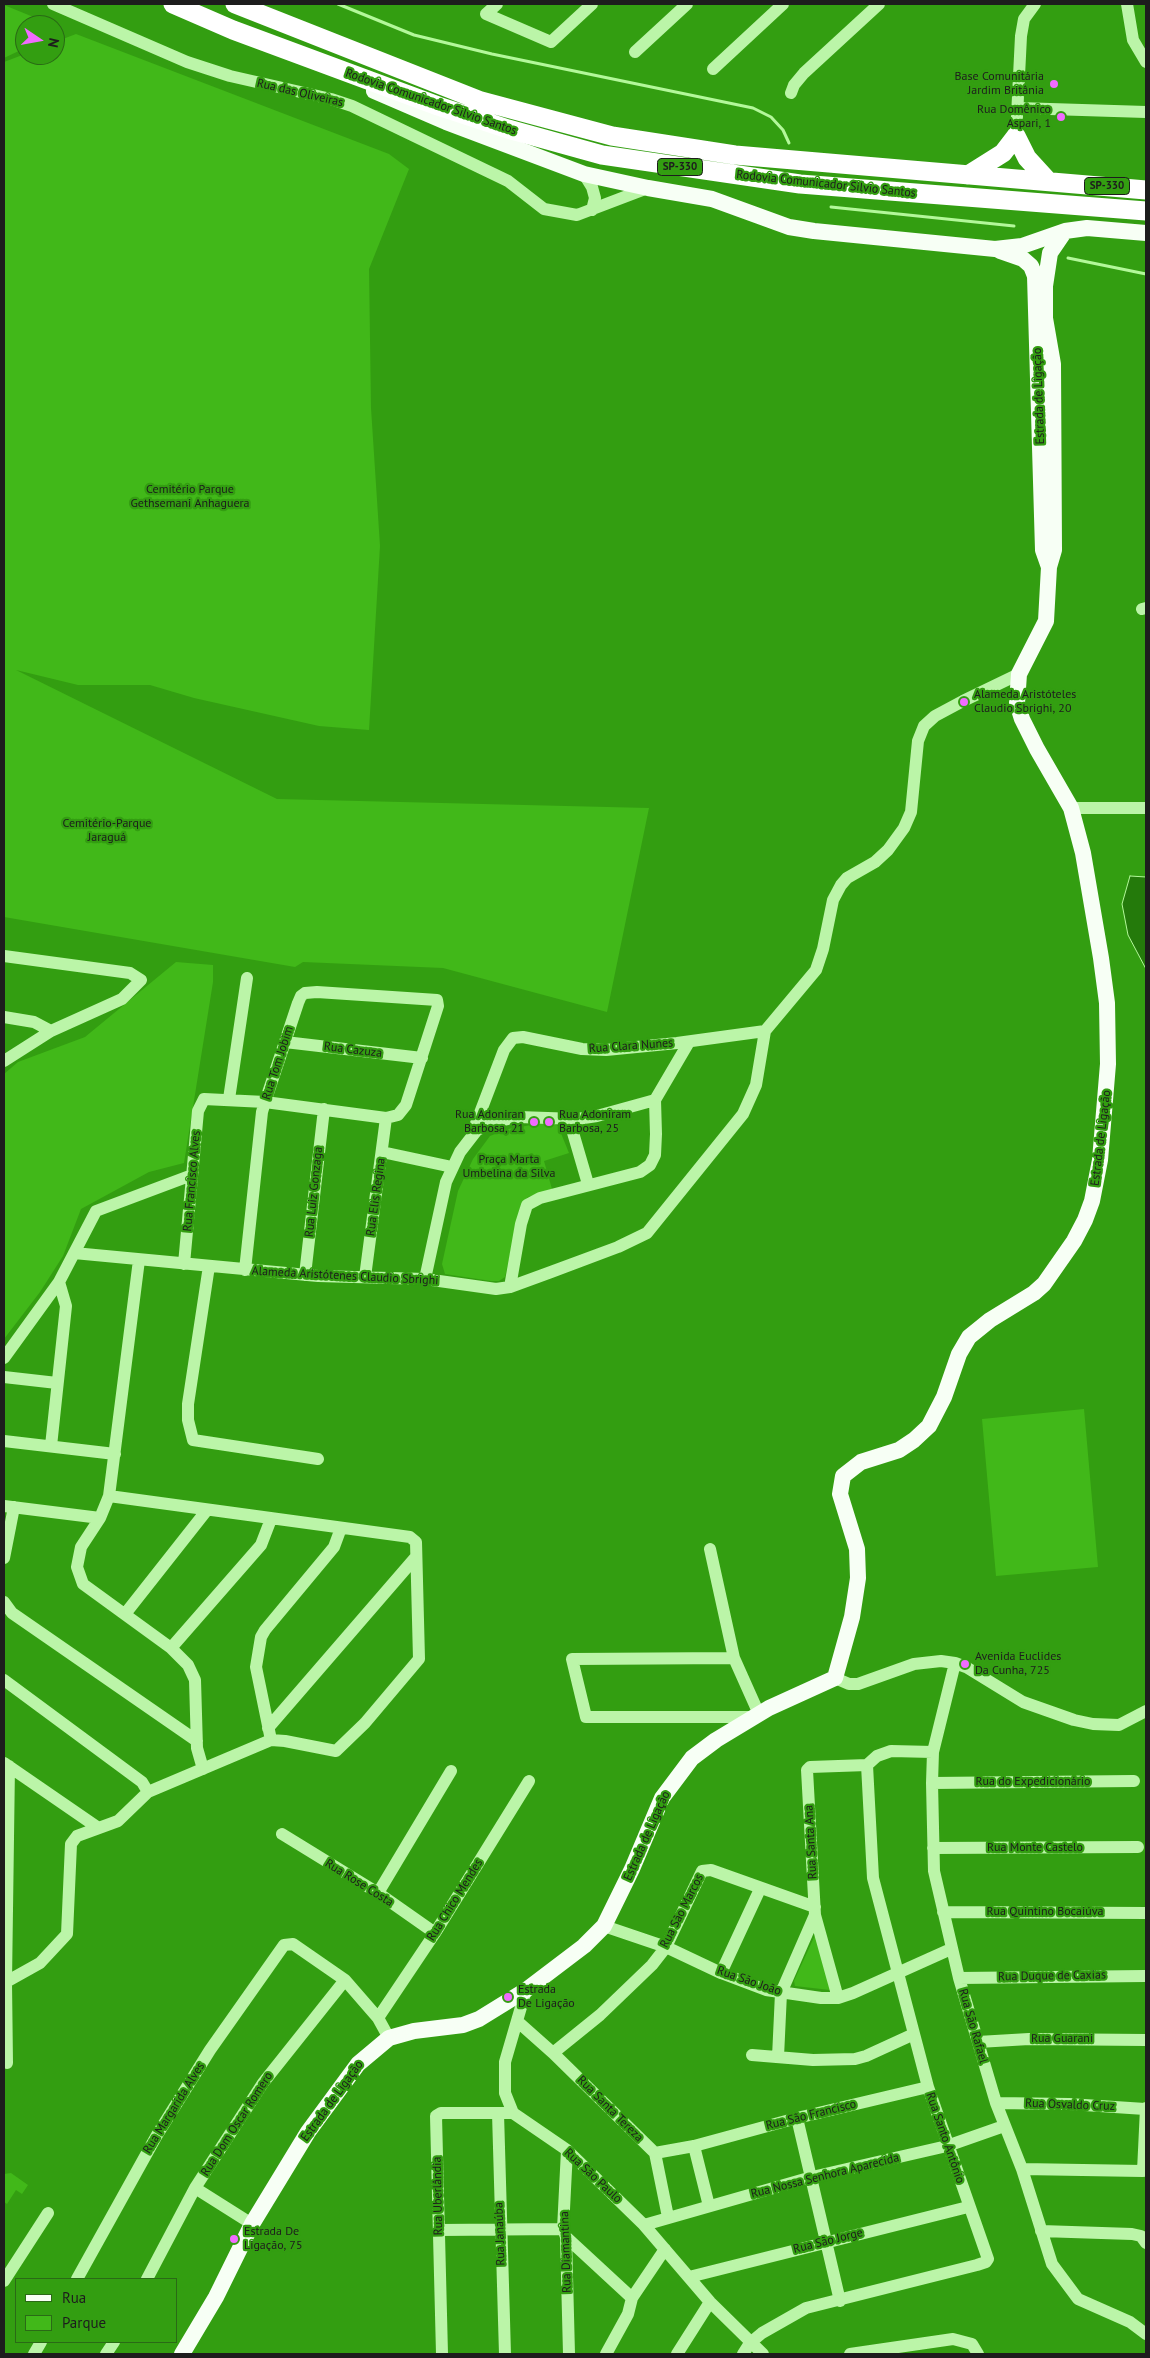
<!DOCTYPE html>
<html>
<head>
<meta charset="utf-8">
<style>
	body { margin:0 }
	#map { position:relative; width:1150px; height:2358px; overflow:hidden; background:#339e11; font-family:"PT Sans",sans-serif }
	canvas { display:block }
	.frame { position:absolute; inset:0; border:5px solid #1d1d1d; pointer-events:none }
	.legend { position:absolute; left:15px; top:2278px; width:162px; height:65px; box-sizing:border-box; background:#339e11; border:1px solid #2a6a16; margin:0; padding:6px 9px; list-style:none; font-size:15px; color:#1d1d1d }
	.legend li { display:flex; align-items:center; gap:10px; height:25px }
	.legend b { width:25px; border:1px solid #2a6a16 }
	.north { position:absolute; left:15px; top:15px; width:50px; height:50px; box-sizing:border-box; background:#339e11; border:1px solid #2a6a16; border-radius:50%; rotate:102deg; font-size:14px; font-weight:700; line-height:20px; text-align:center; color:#1d1d1d }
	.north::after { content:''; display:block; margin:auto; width:18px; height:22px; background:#f16bff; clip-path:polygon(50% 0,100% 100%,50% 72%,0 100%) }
</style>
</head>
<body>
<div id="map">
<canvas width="1150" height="2358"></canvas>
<div class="frame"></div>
<ul class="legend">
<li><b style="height:6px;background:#f7fff5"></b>Rua</li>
<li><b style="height:14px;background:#41b819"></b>Parque</li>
</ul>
<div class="north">N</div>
</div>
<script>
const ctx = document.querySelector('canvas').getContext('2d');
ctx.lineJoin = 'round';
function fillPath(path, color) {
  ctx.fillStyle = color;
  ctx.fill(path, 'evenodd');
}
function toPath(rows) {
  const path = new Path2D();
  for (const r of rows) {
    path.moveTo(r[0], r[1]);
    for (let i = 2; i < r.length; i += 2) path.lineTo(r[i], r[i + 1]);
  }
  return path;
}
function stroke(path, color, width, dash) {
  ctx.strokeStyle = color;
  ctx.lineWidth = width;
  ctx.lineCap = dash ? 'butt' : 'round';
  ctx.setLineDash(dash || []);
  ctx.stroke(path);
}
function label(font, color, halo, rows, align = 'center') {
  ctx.font = font + ' "PT Sans",sans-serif';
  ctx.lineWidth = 4.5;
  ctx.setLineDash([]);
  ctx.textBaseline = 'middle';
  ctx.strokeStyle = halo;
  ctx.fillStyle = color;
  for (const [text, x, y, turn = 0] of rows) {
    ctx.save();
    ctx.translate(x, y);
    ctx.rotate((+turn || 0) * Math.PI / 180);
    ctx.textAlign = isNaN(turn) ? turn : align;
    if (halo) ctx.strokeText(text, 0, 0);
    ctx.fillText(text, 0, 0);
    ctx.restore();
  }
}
fillPath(toPath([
	[4,5,53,25,25,25,25,48,4,58],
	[76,34,389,154,409,169,369,269,371,408,380,546,369,730,319,726,194,698,150,685,78,685,16,670,277,799,649,808,607,1012,443,968,303,962,295,967,4,917,4,62,25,54,55,55,55,42],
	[176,962,213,965,213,982,184,1163,149,1172,81,1209,63,1256,40,1292,4,1339,4,1074,18,1062,85,1037],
	[537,1124,555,1124,558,1126,569,1153,544,1161,552,1189,528,1197,521,1204,505,1277,499,1281,491,1281,445,1274,442,1264,458,1191,473,1159,490,1136,508,1129],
	[1084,1409,1098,1567,996,1576,982,1419],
	[816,1933,830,1990,795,1986,794,1981],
	[11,2173,28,2185,22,2194,16,2190,7,2204,4,2202,4,2174]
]), '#41b819');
const water = toPath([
	[1130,876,1146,877,1146,969,1128,935,1122,904,1130,876]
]);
fillPath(water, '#247a0b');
stroke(water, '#b3f89a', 1);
stroke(toPath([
	[338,4,414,35,492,54,753,108,771,117,783,130,789,143],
	[831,207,1014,226],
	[1068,258,1146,274]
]), '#b3f89a', 3);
stroke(toPath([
	[53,4,187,62,230,76,331,99,352,106,508,181,544,209,577,215,648,188],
	[497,4,486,14,551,42,592,4],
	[1127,4,1133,40,1146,62],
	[635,52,687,4],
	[713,69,783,4],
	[791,93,794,85,804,73,879,4],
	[1018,108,1146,112],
	[1016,136,1021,36,1024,19,1035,4],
	[584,174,592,187,595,198,592,210],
	[1142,609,1146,608],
	[1071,808,1146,808],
	[4,956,130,973,141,980,122,999,51,1031,4,1061],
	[4,1017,34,1022,51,1031],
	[285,1042,422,1058],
	[229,1099,247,978],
	[569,1119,588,1184],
	[472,1134,504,1050,513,1038,523,1037,582,1049,606,1050,677,1043,765,1031],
	[382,1152,452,1167],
	[74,1253,318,1276,425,1279,496,1289,510,1287,551,1272,618,1247,647,1233,743,1114,756,1085,765,1031,816,970,823,949,833,900,841,885,847,878,875,862,888,850,904,828,911,812,918,741,924,726,935,716,963,701,1019,674],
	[139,1260,109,1496,100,1518,81,1547,77,1567,83,1584,171,1648,188,1665,195,1680,197,1748,203,1769],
	[184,1264,198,1111,204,1099,265,1102,386,1118,398,1115,406,1105,438,1006,437,1000,317,992,305,993,301,996,298,1003,265,1102,262,1112,245,1270],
	[209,1266,188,1404,188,1420,193,1440,318,1459],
	[305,1275,324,1109],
	[365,1277,386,1118],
	[425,1279,446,1182,460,1152,477,1130,497,1121,518,1117,577,1119,597,1116,655,1100],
	[510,1287,521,1224,527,1205,540,1198,640,1172,650,1165,655,1155,656,1134,655,1100,689,1042],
	[4,1358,59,1282,96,1211,192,1175],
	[4,1377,57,1383],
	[4,1441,115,1454],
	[51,1446,66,1306,59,1282],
	[4,1506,100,1518],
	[710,1549,734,1658,572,1659,586,1717,755,1717],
	[4,1558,14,1507],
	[4,1602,12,1613,197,1741],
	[125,1614,207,1510],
	[171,1648,261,1545,271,1519],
	[734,1658,759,1714],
	[955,1663,933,1752,932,1783,934,1871,959,1978,996,2103,1022,2169,1052,2264,1078,2299,1130,2322,1146,2334],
	[835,1678,849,1684,858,1684,914,1664,941,1661,955,1663,966,1667,1023,1702,1074,1720,1093,1724,1119,1725,1146,1711],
	[4,1680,142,1782,148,1792],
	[268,1728,415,1558],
	[271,1740,256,1667,261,1637,265,1630,334,1547,341,1528],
	[4,1763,97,1827],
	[932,1783,1134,1781],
	[282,1834,378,1893,435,1933],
	[933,1848,1138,1847],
	[378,1893,451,1771],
	[943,1912,1146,1913],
	[604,1926,666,1947,721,1973,766,1990,821,1998,838,1998,853,1993,951,1949],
	[721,1973,760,1889],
	[959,1978,1145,1976],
	[6,1982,40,1963,67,1934,71,1844,77,1836,118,1821,148,1792,271,1740,285,1741,336,1751,365,1723,419,1659,416,1542,410,1537,109,1496],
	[526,1990,505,2062,505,2093,513,2113,567,2150,644,2225,710,2302,763,2354],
	[838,1998,815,1915,807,1770,810,1767,867,1765,877,1756,891,1751,933,1752],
	[378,2018,435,1933,529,1781],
	[517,2021,553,2053,655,2153,668,2217],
	[978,2042,1029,2039,1146,2040],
	[553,2053,600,2015,652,1965,666,1947,702,1871,711,1870,815,1907],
	[752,2055,813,2060,855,2059,866,2056,914,2034],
	[778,2057,781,1993,815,1915],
	[7,2063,6,1982,9,1766],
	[996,2103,1069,2104,1145,2109],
	[498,2113,505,2354],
	[797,2118,840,2301],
	[694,2146,709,2206],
	[567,2150,563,2229,566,2237,569,2354],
	[655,2153,694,2146,797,2118,928,2087],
	[1022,2169,1143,2171,1146,2108],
	[195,2188,252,2224],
	[644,2225,812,2177,947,2146,1004,2126],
	[439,2230,563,2229],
	[1041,2231,1132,2234,1141,2236,1146,2243],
	[566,2237,632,2298,665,2249],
	[689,2277,968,2207],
	[77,2279,157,2135,210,2050,284,1945,293,1944,345,1980,378,2018,389,2038],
	[147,2279,195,2188,263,2083,345,1980],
	[4,2281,48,2213],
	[34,2354,41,2342],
	[106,2354,114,2342],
	[442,2354,436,2116,441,2113,513,2113],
	[606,2354,628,2314,632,2298],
	[677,2354,710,2302],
	[743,2354,750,2343,762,2333,806,2308,977,2265,986,2262,988,2259,928,2087,873,1878,867,1765],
	[850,2354,953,2339,972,2344,978,2354]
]), '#bbf5a8', 12);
stroke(toPath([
	[374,91,446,122,584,174,648,188,712,199,789,227,814,231,995,249,1022,246,1065,231,1087,228,1146,233],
	[1000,251,1023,259,1031,266,1035,276,1043,550,1049,567],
	[182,2354,216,2297,252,2224,308,2132,358,2064,389,2038,414,2031,463,2025,479,2019,526,1990,584,1946,604,1926,632,1869,662,1798,692,1758,716,1740,769,1708,835,1678,852,1617,858,1578,857,1549,840,1494,843,1476,861,1462,899,1450,914,1440,929,1426,944,1397,959,1354,969,1337,990,1320,1034,1293,1044,1284,1074,1241,1085,1220,1092,1201,1100,1160,1108,1064,1107,1003,1101,958,1083,853,1071,808,1037,749,1022,719,1017,703,1019,674,1046,621,1049,567,1054,550,1053,364,1045,318,1045,286,1050,253,1065,231]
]), '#f7fff5', 16);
stroke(toPath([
	[173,4,233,30,438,106,508,129,602,155,800,184,1146,211],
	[235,4,481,101,612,136,735,155,1146,190],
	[1016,136,1027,158,1048,181],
	[968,175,1003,153,1016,136]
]), '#fff', 19);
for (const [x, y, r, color] of [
	[1054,84,5,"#f16bff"],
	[1061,117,5,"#f16bff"],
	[964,702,5,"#f16bff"],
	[534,1122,5,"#f16bff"],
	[549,1122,5,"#f16bff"],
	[965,1664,5,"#f16bff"],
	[508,1997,5,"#f16bff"],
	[234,2239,5,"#f16bff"]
]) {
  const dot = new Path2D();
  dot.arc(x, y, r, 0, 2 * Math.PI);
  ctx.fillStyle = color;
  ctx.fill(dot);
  stroke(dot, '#339e11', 2);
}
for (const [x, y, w] of [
	[680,167,45],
	[1107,186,45]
]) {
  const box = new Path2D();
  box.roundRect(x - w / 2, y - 8.5, w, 17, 4);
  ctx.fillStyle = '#339e11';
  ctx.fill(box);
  stroke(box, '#1d1d1d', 1);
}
label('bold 11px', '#1d1d1d', null, [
	["SP-330",680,167],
	["SP-330",1107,186]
]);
label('12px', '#1d1d1d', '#339e11', [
	["Base Comunitária",1044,77,"right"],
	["Jardim Britânia",1044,91,"right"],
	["Rua Domênico",1051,110,"right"],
	["Aspari, 1",1051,124,"right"],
	["Alameda Aristóteles",974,695],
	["Claudio Sbrighi, 20",974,709],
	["Rua Adoniran",524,1115,"right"],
	["Barbosa, 21",524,1129,"right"],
	["Rua Adoniram",559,1115],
	["Barbosa, 25",559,1129],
	["Avenida Euclides",975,1657],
	["Da Cunha, 725",975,1671],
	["Estrada",518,1990],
	["De Ligação",518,2004],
	["Estrada De",244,2232],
	["Ligação, 75",244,2246]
], 'left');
label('12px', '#1d1d1d', '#339e11', [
	["Rua das Oliveiras",300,93,13],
	["Rodovia Comunicador Silvio Santos",431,102,19],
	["Rodovia Comunicador Silvio Santos",826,184,6],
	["Estrada de Ligação",1039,396,-92],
	["Rua Clara Nunes",631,1046,-4],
	["Rua Cazuza",353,1050,7],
	["Rua Tom Jobim",278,1063,-72],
	["Estrada de Ligação",1101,1138,-83],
	["Rua Francisco Alves",192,1181,-85],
	["Rua Luiz Gonzaga",314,1192,-84],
	["Rua Elis Regina",376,1197,-82],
	["Alameda Aristótenes Claudio Sbrighi",345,1276,3],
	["Rua do Expedicionário",1033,1782],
	["Estrada de Ligação",647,1836,-66],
	["Rua Santa Ana",811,1842,-93],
	["Rua Monte Castelo",1035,1848],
	["Rua Rose Costa",359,1883,32],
	["Rua Chico Mendes",455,1900,-58],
	["Rua São Marcos",682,1911,-63],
	["Rua Quintino Bocaiúva",1045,1912],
	["Rua Duque de Caxias",1052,1976,-1],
	["Rua São João",749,1981,19],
	["Rua São Rafael",973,2026,74],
	["Rua Guarani",1062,2039],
	["Estrada de Ligação",332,2101,-54],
	["Rua Osvaldo Cruz",1070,2105,2],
	["Rua Margarida Alves",174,2108,-58],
	["Rua Santa Tereza",610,2109,45],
	["Rua São Francisco",811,2115,-14],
	["Rua Dom Oscar Romero",237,2124,-57],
	["Rua Santo Antônio",945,2138,71],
	["Rua São Paulo",593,2176,43],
	["Rua Nossa Senhora Aparecida",825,2176,-14],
	["Rua Uberlândia",438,2196,-91],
	["Rua Janaúba",500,2234,-92],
	["Rua São Jorge",828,2241,-14],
	["Rua Diamantina",566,2252,-92]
]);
label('12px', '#1b1d1b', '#339e11', [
	["Cemitério Parque",190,490],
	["Gethsemani Anhaguera",190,504],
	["Cemitério-Parque",107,824],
	["Jaraguá",107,838],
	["Praça Marta",509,1160],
	["Umbelina da Silva",509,1174]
]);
</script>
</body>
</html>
